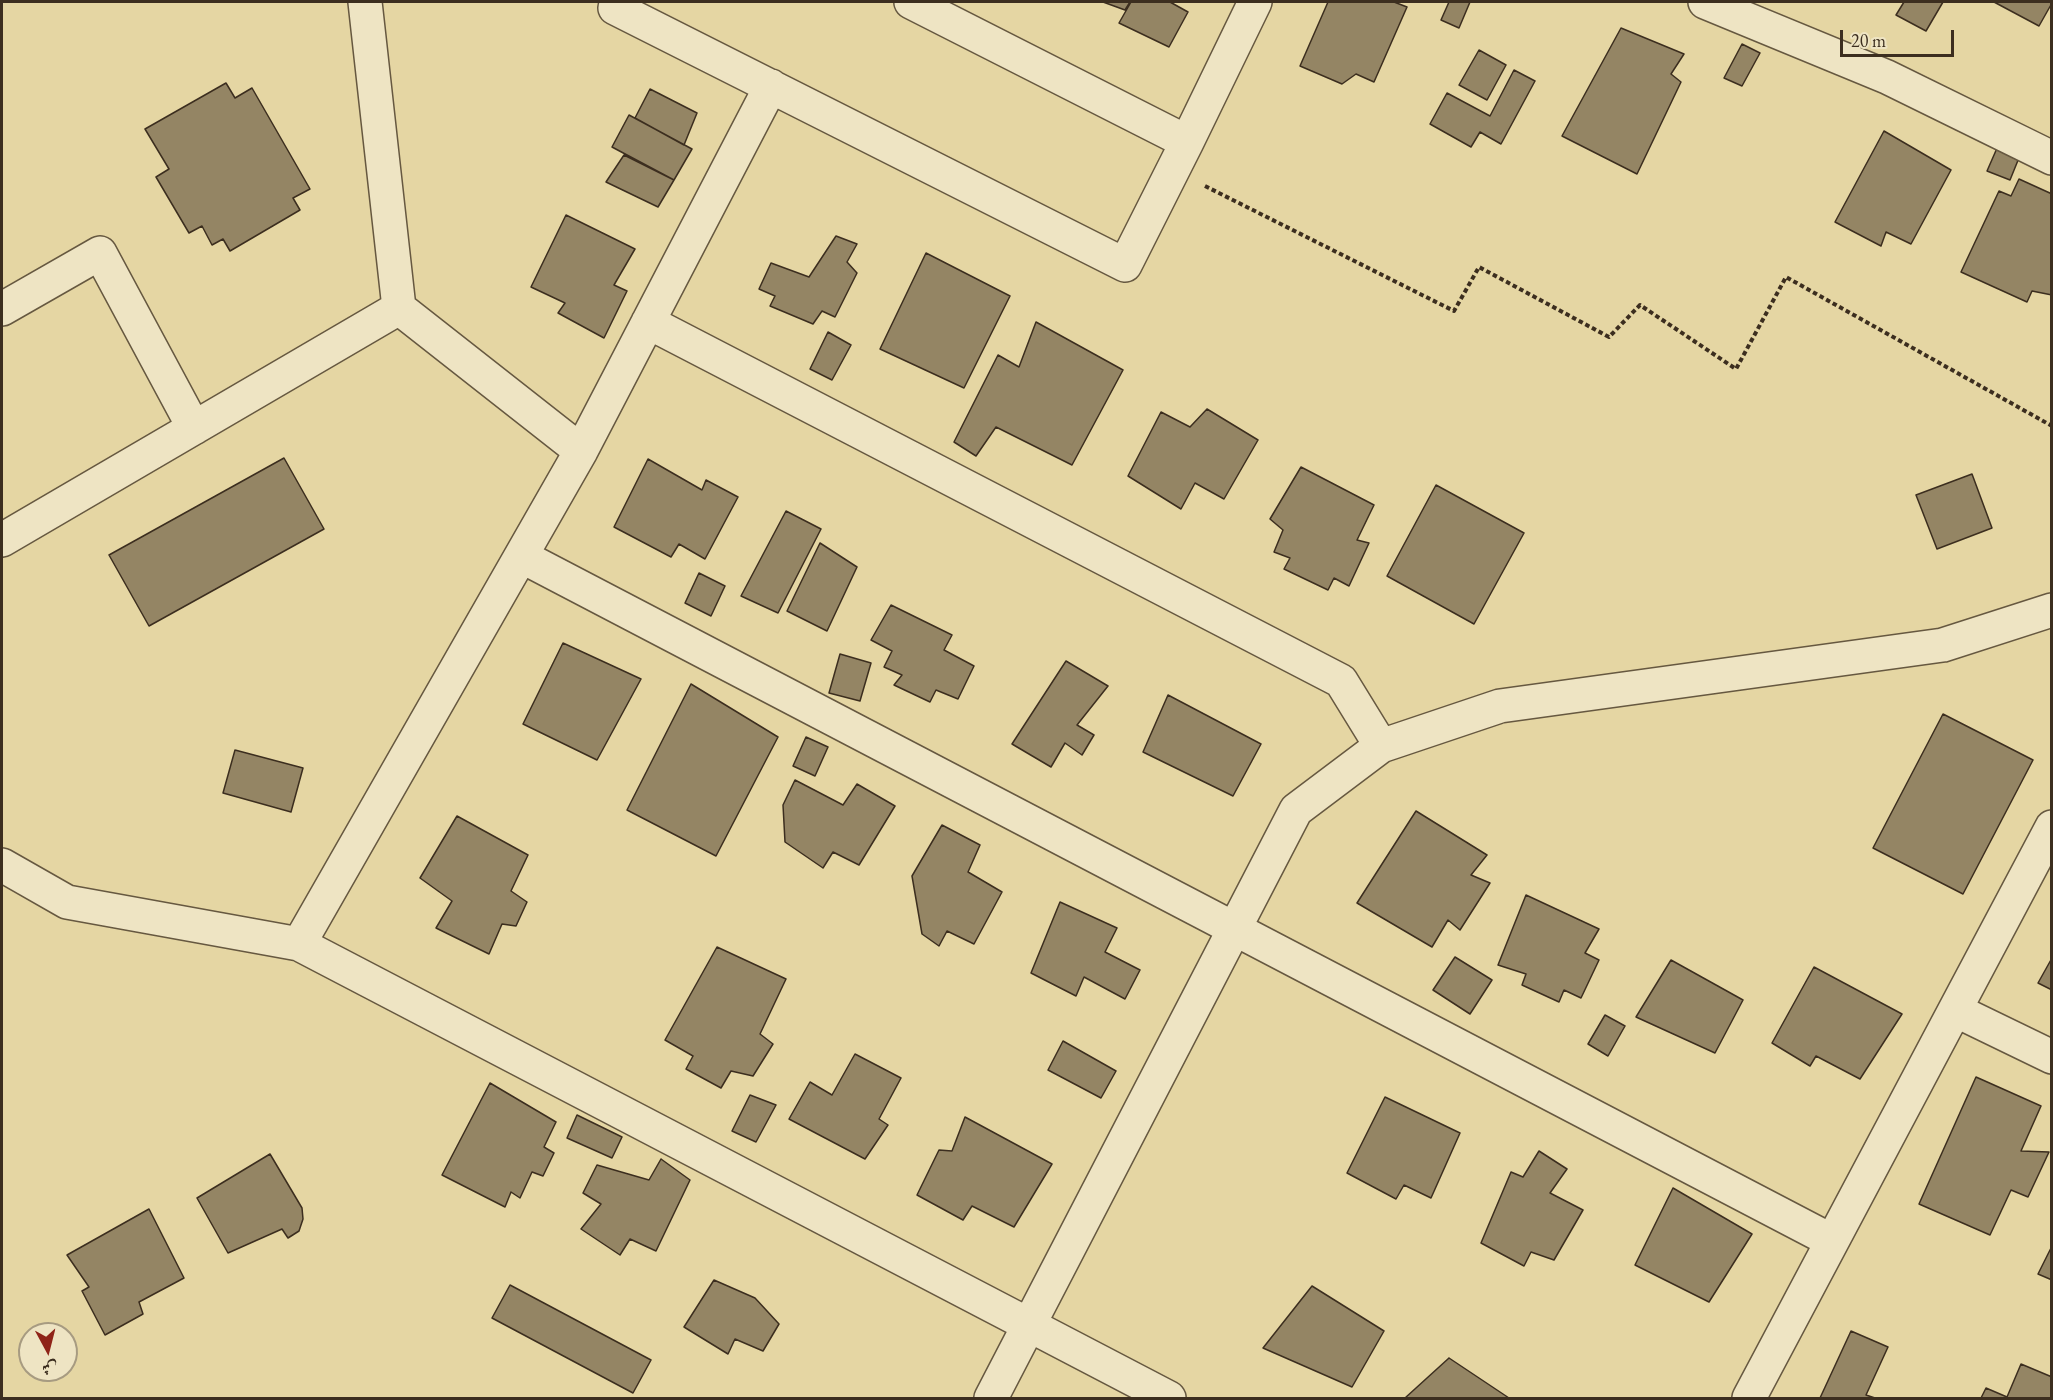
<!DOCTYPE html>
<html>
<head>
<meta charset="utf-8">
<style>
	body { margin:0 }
	#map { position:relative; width:2053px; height:1400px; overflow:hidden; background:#e5d6a3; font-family:"EB Garamond",Amiri,serif }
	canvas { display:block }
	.frame { position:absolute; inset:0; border:3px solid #3c2e1f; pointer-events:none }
	.north { position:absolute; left:18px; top:1322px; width:60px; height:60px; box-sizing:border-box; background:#eee4c3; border:2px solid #a79b81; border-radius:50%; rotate:173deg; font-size:16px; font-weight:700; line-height:24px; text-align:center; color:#3c2e1f }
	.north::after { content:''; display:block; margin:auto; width:21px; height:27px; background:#8f2418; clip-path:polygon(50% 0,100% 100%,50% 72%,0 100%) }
	.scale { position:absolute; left:1840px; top:30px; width:114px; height:27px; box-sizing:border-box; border:3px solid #3c2e1f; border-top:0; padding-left:8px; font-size:18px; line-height:21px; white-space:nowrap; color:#3c2e1f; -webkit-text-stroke:4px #eee4c3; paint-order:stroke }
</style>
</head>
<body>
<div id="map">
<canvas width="2053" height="1400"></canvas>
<div class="frame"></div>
<div class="north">ش</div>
<div class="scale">20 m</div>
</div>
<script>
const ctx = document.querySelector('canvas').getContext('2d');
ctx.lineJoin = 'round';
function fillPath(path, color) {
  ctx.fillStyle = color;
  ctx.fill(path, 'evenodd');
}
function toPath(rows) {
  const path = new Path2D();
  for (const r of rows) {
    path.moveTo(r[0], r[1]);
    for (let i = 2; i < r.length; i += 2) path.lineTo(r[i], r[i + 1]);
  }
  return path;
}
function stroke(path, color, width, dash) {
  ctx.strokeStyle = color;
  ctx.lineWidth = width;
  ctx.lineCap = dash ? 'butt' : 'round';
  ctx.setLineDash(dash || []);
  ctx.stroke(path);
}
const building = toPath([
	[1103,2,1130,2,1125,10,1103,2],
	[1131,2,1170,2,1188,12,1169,47,1119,23,1131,2],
	[1328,2,1394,2,1407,7,1374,82,1356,74,1342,84,1300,66,1328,2],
	[1449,2,1470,2,1459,28,1441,20,1449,2],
	[1904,2,1943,2,1926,31,1896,15,1904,2],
	[1994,2,2052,2,2052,3,2039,26,1994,2],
	[1621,28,1684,54,1671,74,1681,82,1637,174,1562,136,1621,28],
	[1742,44,1760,53,1742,86,1724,78,1742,44],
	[1479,50,1506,65,1487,100,1459,85,1479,50],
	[1514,70,1535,81,1501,144,1480,132,1471,147,1430,124,1447,93,1490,116,1514,70],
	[226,83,235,98,252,88,310,189,293,198,300,210,230,251,223,239,212,245,202,226,189,233,156,177,169,169,145,129,226,83],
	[650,89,697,113,684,145,635,118,650,89],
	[629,115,692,149,674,180,612,147,629,115],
	[1884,131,1951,170,1911,244,1886,232,1881,246,1835,222,1884,131],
	[2001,139,2023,148,2010,180,1987,171,2001,139],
	[624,155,674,180,658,207,606,182,624,155],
	[2019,179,2052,194,2052,295,2032,291,2027,302,1961,272,1999,191,2011,196,2019,179],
	[566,215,635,249,614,285,627,291,604,338,558,313,565,303,531,287,566,215],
	[836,236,857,244,847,262,857,273,835,317,822,311,813,324,770,306,775,296,759,289,771,263,809,277,836,236],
	[926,253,1010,296,964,388,880,349,926,253],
	[1036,322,1123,370,1072,465,996,427,976,456,954,442,998,355,1019,367,1036,322],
	[828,332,851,345,832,380,810,369,828,332],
	[1207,409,1258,440,1224,499,1195,483,1181,509,1128,476,1161,412,1190,427,1207,409],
	[284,458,324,529,149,626,109,555,284,458],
	[648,459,702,490,706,480,738,497,705,559,679,544,671,557,614,527,648,459],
	[1301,467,1374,505,1357,540,1369,543,1349,586,1334,578,1328,590,1284,569,1290,558,1274,552,1283,530,1270,519,1301,467],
	[1972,474,1992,528,1937,549,1916,495,1972,474],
	[1436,485,1524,533,1474,624,1387,576,1436,485],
	[786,511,821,529,778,613,741,596,786,511],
	[820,543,857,567,827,631,787,611,820,543],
	[699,573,725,586,711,616,685,603,699,573],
	[891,605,952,635,944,650,974,666,958,699,936,690,930,702,894,685,902,675,884,667,892,651,871,640,891,605],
	[563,643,641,679,597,760,523,724,563,643],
	[840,654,871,663,860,701,829,693,840,654],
	[1066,661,1108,686,1077,725,1094,735,1082,755,1065,743,1051,767,1012,744,1066,661],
	[691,684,778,737,716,856,627,810,691,684],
	[1168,695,1261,744,1233,796,1143,752,1168,695],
	[1943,714,2033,760,1963,894,1873,848,1943,714],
	[806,737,828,747,815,776,793,766,806,737],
	[235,750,303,768,291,812,223,793,235,750],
	[795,780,843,805,857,784,895,806,859,865,833,852,823,868,785,842,783,805,795,780],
	[1416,811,1487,855,1471,875,1490,883,1460,930,1448,920,1432,947,1357,903,1416,811],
	[457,816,528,855,511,891,527,902,516,926,502,924,489,954,436,928,452,901,420,878,457,816],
	[942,825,980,845,968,872,1002,892,974,944,947,931,939,946,922,934,912,876,942,825],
	[1526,895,1599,929,1585,953,1599,960,1581,998,1564,990,1559,1002,1522,985,1526,974,1498,965,1526,895],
	[1060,902,1117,928,1105,952,1140,970,1125,999,1084,977,1076,996,1031,973,1060,902],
	[717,947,786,979,760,1034,773,1044,753,1076,731,1071,721,1088,686,1069,693,1056,665,1040,717,947],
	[1455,957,1492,980,1470,1014,1433,990,1455,957],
	[2052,958,2052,990,2038,983,2052,958],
	[1671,960,1743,1000,1715,1053,1636,1017,1671,960],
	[1814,967,1902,1014,1860,1079,1816,1056,1810,1066,1772,1043,1814,967],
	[1605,1015,1625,1026,1608,1056,1588,1044,1605,1015],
	[1063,1041,1116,1071,1101,1098,1048,1070,1063,1041],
	[855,1054,901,1078,879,1119,888,1125,865,1159,789,1119,810,1082,832,1095,855,1054],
	[1976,1077,2041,1106,2021,1151,2049,1152,2028,1197,2011,1190,1990,1235,1919,1204,1976,1077],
	[490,1083,556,1122,544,1147,554,1153,543,1176,532,1172,520,1198,511,1192,505,1207,442,1175,490,1083],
	[750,1095,776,1105,756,1142,732,1131,750,1095],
	[1385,1097,1460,1133,1431,1198,1404,1185,1396,1199,1347,1173,1385,1097],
	[577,1115,622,1137,612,1158,567,1138,577,1115],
	[965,1117,1052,1164,1014,1227,972,1206,963,1220,917,1195,939,1150,952,1151,965,1117],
	[1539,1151,1567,1169,1550,1193,1583,1210,1554,1260,1531,1252,1524,1266,1481,1243,1511,1172,1523,1177,1539,1151],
	[270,1154,302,1208,303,1219,299,1231,288,1238,282,1229,228,1253,197,1198,270,1154],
	[661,1159,690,1180,656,1251,630,1239,620,1255,581,1229,601,1204,583,1193,597,1165,649,1180,661,1159],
	[1673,1188,1752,1234,1709,1302,1635,1265,1673,1188],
	[149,1209,184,1278,139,1302,143,1314,105,1335,82,1291,89,1287,67,1255,149,1209],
	[2052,1246,2052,1280,2038,1274,2052,1246],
	[714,1280,755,1298,779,1324,763,1351,735,1339,728,1354,684,1327,714,1280],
	[510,1285,651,1360,633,1393,492,1318,510,1285],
	[1312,1286,1384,1331,1352,1387,1263,1348,1312,1286],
	[1851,1331,1888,1347,1866,1395,1875,1398,1820,1398,1851,1331],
	[1449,1358,1509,1398,1405,1398,1449,1358],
	[2021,1364,2052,1377,2052,1398,1981,1398,1986,1388,2007,1397,2021,1364]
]);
fillPath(building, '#948564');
stroke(building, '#3c2e1f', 1.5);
const street = toPath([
	[365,2,399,308],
	[618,2,615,8,1125,265,1187,142,911,2],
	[1705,2,1887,77,2052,158],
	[1187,142,1255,2],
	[2,309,100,253,194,428],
	[648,322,1341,681,1381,746],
	[2,540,399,308,581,451],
	[521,556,1832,1241],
	[2,865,67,902,299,944,581,451,771,86],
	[299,944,1169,1398],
	[1955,1010,2052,1057],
	[991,1398,1296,810,1381,746,1500,706,1943,645,2052,610],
	[1749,1398,2052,827]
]);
stroke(street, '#665840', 36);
stroke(toPath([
	[1205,186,1454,311,1479,267,1609,337,1640,305,1736,369,1786,277,2052,426]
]), '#3c2e1f', 4, [4.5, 3]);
stroke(street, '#eee4c3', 33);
</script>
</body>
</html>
